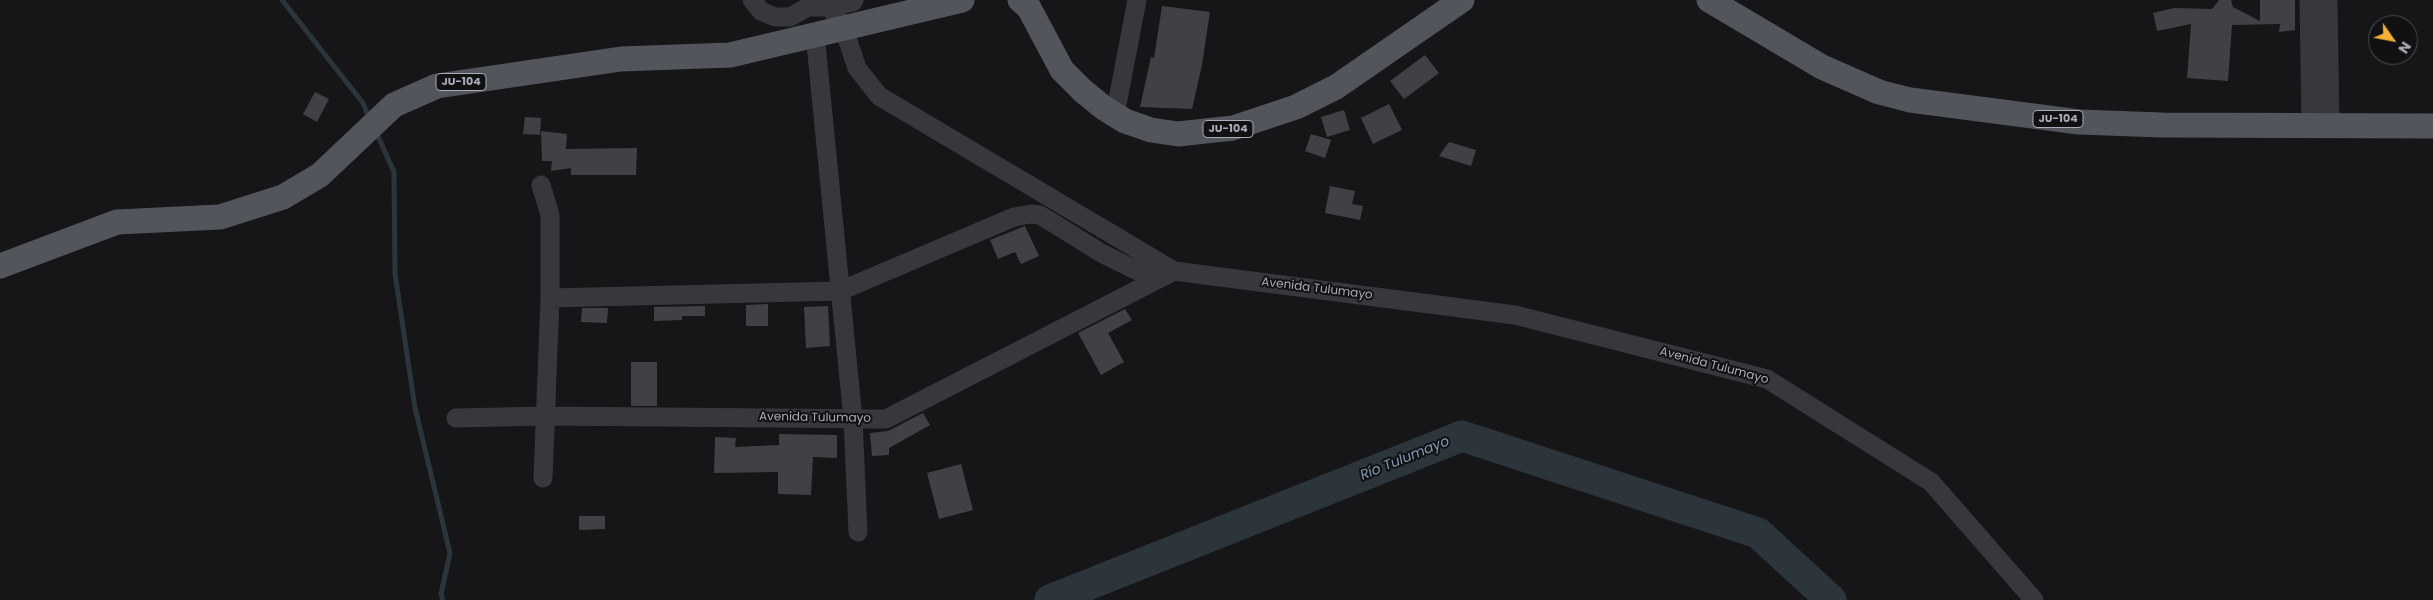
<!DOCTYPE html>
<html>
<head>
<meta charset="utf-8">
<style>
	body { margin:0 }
	#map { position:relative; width:2433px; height:600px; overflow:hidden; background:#161618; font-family:Poppins,sans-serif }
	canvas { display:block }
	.north { position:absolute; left:2368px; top:15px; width:50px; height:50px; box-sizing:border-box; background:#111113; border:1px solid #4d4f55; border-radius:50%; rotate:123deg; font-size:14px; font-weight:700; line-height:20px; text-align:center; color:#a8adb8 }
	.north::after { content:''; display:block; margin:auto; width:18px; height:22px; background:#f2b134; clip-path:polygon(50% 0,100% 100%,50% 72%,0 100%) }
</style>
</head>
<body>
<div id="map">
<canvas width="2433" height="600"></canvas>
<div class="north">N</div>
</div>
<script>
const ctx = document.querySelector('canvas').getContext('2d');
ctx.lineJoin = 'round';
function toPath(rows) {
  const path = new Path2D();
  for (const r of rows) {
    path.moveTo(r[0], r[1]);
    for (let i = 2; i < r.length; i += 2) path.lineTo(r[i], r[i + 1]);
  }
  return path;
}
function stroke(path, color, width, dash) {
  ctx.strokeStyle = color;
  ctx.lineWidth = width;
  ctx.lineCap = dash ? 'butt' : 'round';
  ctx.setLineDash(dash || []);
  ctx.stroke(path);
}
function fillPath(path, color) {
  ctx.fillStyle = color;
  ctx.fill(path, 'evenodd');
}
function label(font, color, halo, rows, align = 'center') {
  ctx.font = font + ' Poppins,sans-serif';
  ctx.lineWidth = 4;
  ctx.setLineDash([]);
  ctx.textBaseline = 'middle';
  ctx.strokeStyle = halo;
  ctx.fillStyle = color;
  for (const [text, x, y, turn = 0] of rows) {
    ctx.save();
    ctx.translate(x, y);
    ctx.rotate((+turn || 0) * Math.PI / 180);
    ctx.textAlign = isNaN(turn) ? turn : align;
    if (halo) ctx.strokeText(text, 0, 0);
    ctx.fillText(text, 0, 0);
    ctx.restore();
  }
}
stroke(toPath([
	[282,0,363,103,369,118],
	[376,132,394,172,395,274,415,408,450,553,441,594,443,600]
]), '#2c353c', 5);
stroke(toPath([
	[1050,600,1462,436,1758,533,1831,600]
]), '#2c353c', 31);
fillPath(toPath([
	[2219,0,2231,0,2233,7,2260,21,2260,0,2295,0,2295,30,2279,32,2280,24,2232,25,2228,81,2187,78,2191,24,2157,31,2153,13,2174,8,2212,9],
	[1162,6,1210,12,1202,65,1192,109,1140,107,1151,57,1154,58],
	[1425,55,1439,73,1404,99,1390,81],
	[315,92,329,99,317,122,303,114],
	[1389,104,1402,130,1373,144,1361,118],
	[1344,110,1350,130,1327,137,1321,117],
	[525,117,541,118,540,135,523,134],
	[541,131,567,134,566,149,637,148,636,175,571,175,571,168,551,171,552,161,542,161],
	[1311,134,1331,140,1325,158,1305,151],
	[1449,142,1476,150,1471,166,1439,156],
	[1330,186,1355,191,1352,204,1363,206,1360,220,1325,213],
	[1025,226,1039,256,1021,264,1015,252,998,259,990,240],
	[768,304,768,326,746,326,746,305],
	[705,306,705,316,682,316,682,320,654,321,654,307],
	[828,306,830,346,806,348,804,307],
	[582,308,608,308,607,323,581,322],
	[1125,309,1132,320,1108,333,1124,362,1101,375,1078,333],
	[631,362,657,362,657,406,631,406],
	[923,413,930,425,889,448,889,455,872,456,870,433,888,431],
	[779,434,837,435,837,458,813,457,811,495,778,494,778,472,714,473,715,437,736,438,735,447,779,445],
	[961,464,973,510,939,519,927,473],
	[579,516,605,516,605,529,579,530]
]), '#404145');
stroke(toPath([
	[752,0,761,11,775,17,790,17,808,7,830,7,843,26,857,68,879,96,1174,271],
	[2309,0,2311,127],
	[2328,0,2330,127],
	[830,7,853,2,854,0],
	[815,34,853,419,858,532],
	[1115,115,1137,0],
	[541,185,550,215,550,298,543,478],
	[550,298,840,291,1014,217,1031,214,1040,215,1103,254,1156,280],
	[456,418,545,416,886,419,1174,271,1515,315,1767,379,1931,482,2034,600]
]), '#37383d', 19);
stroke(toPath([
	[1020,0,1029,8,1062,70,1083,91,1104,108,1125,121,1151,130,1178,134,1233,128,1296,107,1336,87,1462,0],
	[1709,0,1822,67,1879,92,1910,100,2079,122,2162,125,2433,126],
	[0,266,117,222,220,217,283,197,320,175,394,105,437,86,621,59,730,55,962,0]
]), '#53555c', 25);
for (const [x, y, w] of [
	[461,82,50],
	[2058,119,50],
	[1228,129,50]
]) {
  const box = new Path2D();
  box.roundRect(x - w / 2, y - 8.5, w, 17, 4);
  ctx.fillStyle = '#111113';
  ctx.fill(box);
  stroke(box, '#a8adb8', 1);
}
label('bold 11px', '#a8adb8', null, [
	["JU-104",461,82],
	["JU-104",2058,119],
	["JU-104",1228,129]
]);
label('12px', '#a8adb8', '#111113', [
	["Avenida Tulumayo",1317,289,7],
	["Avenida Tulumayo",1714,366,15],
	["Avenida Tulumayo",815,418,1]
]);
label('italic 14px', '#7f9bb3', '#111113', [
	["Río Tulumayo",1405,459,-22]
]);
</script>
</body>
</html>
